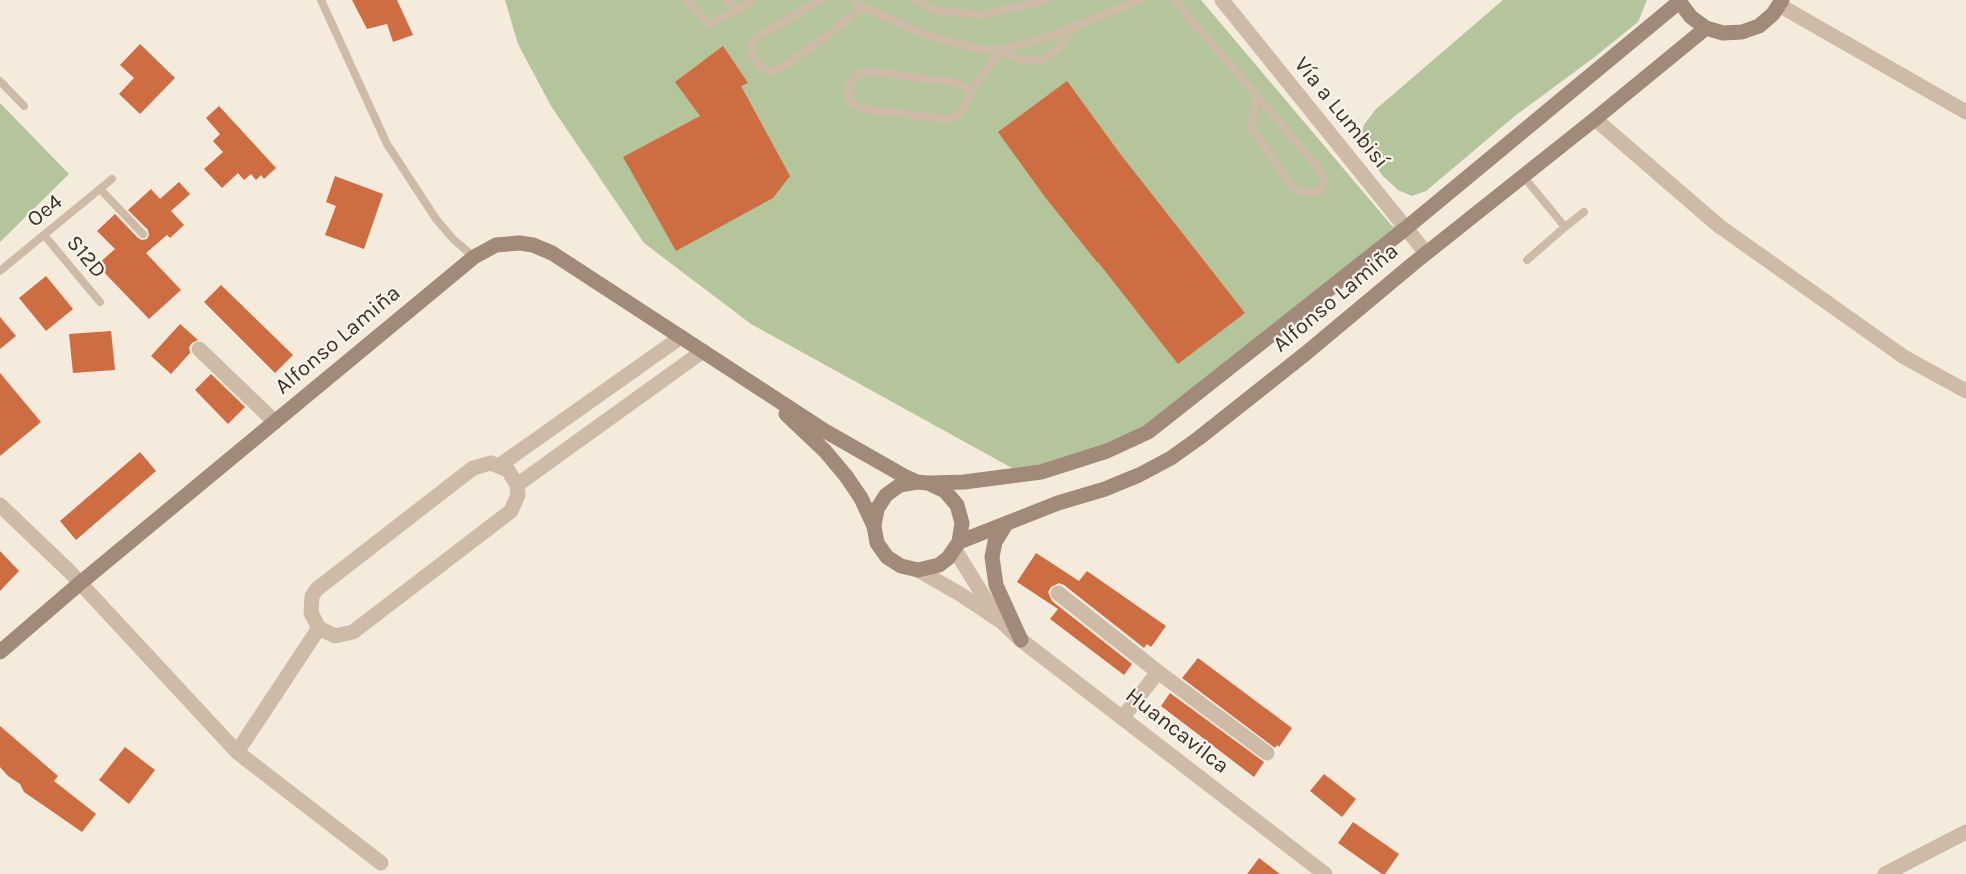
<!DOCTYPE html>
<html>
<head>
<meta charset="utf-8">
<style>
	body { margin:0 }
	canvas { display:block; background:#f4ebdd }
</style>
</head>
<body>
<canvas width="1966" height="874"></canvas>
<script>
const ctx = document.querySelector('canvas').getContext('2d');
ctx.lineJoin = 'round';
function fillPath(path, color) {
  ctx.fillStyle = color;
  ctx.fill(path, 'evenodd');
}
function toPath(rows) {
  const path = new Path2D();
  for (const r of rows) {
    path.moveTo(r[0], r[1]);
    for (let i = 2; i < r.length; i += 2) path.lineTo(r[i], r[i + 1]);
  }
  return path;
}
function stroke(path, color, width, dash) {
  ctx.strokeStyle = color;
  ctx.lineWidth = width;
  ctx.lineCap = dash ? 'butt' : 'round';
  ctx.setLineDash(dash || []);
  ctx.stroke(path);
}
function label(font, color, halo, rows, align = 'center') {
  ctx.font = font + ' Karla,sans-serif';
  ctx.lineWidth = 4.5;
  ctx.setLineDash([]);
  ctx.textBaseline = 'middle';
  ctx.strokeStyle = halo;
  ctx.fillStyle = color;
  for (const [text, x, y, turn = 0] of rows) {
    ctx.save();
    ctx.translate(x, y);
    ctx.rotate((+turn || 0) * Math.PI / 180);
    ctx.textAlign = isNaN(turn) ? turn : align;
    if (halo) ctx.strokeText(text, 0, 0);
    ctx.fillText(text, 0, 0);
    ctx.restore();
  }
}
fillPath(toPath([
	[505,0,1201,0,1392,226,1405,229,1148,432,1073,463,1012,468,751,324,644,243,551,106,518,44],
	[1503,0,1647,0,1638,22,1592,59,1516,115,1426,191,1412,196,1398,190,1383,176,1358,143,1364,125,1375,110],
	[0,103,69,174,0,242]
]), '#b4c49b');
fillPath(toPath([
	[352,0,397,0,413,35,393,42,387,24,367,29],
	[140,44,175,78,140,114,119,94,134,78,120,65],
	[723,46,748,83,741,86,790,176,773,198,676,251,623,157,700,116,675,82],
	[1067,81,1118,151,1245,313,1178,364,1098,262,1097,262,1045,197,998,132],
	[219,106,276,168,264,179,261,175,256,180,251,174,244,180,238,173,222,188,204,169,223,152,213,141,220,134,206,118],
	[335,176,383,194,364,249,325,235,336,206,326,202],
	[179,182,190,194,171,211,184,225,170,238,167,235,146,253,181,290,149,319,97,265,115,249,97,231,115,214,138,238,142,240,147,239,149,235,148,230,128,210,151,189,160,199],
	[46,276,73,309,46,331,19,298],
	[221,285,293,355,275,373,204,302],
	[0,317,16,336,0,349],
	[180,324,198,340,192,343,189,347,190,353,171,374,151,356],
	[111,331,115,370,73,373,69,334],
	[0,373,41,422,0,456],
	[211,374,245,407,228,424,195,390],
	[140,452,156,471,76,540,60,521],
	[0,551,19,571,0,591],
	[1036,553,1079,581,1087,571,1166,626,1151,647,1147,644,1144,648,1064,585,1059,583,1051,587,1048,592,1052,601,1132,664,1124,675,1050,619,1058,609,1017,582],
	[1198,658,1292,728,1279,747,1277,745,1275,748,1182,678],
	[1170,693,1264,762,1254,777,1161,706],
	[0,726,58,776,54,781,96,814,82,832,24,792,20,784,8,776,0,767],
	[125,747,155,770,129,804,99,780],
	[1324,774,1356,799,1342,817,1310,791],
	[1353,822,1399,854,1385,874,1382,874,1338,843],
	[1259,858,1280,874,1247,874]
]), '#cd6d41');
stroke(toPath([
	[321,0,387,144,436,219,453,239,474,257],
	[686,0,709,25,754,0],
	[727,0,737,10],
	[821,0,757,37,750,45,752,56,761,67,773,72,782,68,839,27,862,7],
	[855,0,862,7,928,36,985,50,1003,49,1051,36,1140,0],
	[915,0,933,10,982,15,1047,0],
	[1174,0,1257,96,1320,170,1324,182,1319,192,1305,193,1296,189,1288,181,1251,127,1257,96],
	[0,81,24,106],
	[972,90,956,83,876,72,864,72,858,75,851,81,849,89,850,101,858,107,871,110,945,119,955,118,962,111,972,90,1003,49,1014,57,1024,60,1043,60,1059,49,1072,28],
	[1523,176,1565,227,1527,260],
	[100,189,143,234],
	[1565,227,1584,212],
	[44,235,100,302],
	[0,271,112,179]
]), '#cdbba7', 8);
stroke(toPath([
	[1222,0,1426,253],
	[1779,5,1966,112],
	[1595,119,1719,226,1904,357,1966,391],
	[199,349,275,422],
	[491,463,508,470,517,485,518,495,511,511,353,632,335,636,319,628,311,613,312,596,317,589,473,468,491,463],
	[500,465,681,337],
	[517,485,703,351],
	[0,505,69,571,237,752,381,863],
	[955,550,994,613],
	[918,570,960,594,1002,622,1021,640,1325,874],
	[1058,593,1158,672],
	[1122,718,1158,672,1267,753],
	[237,752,319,628],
	[1885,874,1966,832]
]), '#cdbba7', 15);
stroke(toPath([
	[1678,0,1691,17,1706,28,1723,33,1742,32,1759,26,1773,14,1782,0],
	[786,414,825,451,846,476,861,498,874,526],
	[930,483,964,482,1041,472,1107,451,1148,432,1405,229,1679,2],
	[1006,524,995,542,992,557,996,585,1021,640],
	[959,542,1058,503,1105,489,1139,475,1171,458,1199,438,1305,354,1414,263,1595,119,1706,28],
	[0,652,79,584,474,257,496,245,519,243,533,245,552,253,825,431,904,476,917,482,928,483,945,491,957,505,962,523,959,542,948,558,939,565,918,570,901,566,887,557,877,543,874,526,877,509,886,495,900,485,917,482]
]), '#a18a79', 15);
label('22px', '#392f28', '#fbf4ea', [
	["Vía a Lumbisí",1341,113,51],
	["Oe4",45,211,-39],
	["S12D",86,257,50],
	["Alfonso Lamiña",1336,298,-40],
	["Alfonso Lamiña",338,340,-40],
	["Huancavilca",1177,731,38]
]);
</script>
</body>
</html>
